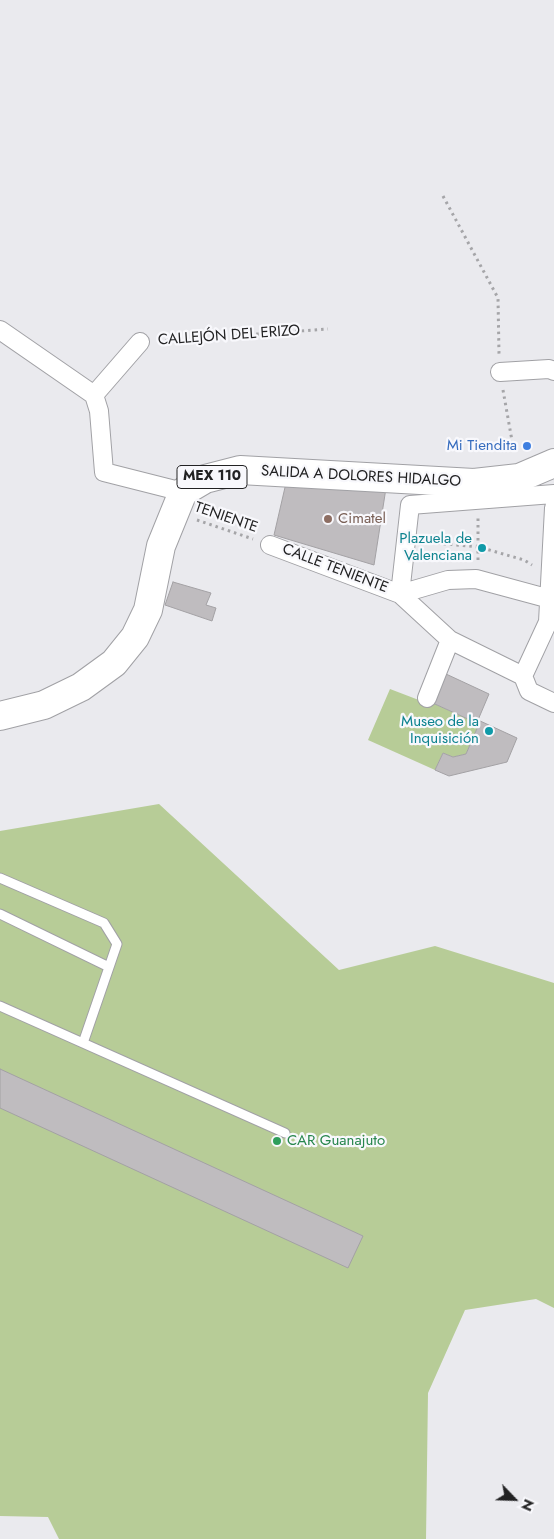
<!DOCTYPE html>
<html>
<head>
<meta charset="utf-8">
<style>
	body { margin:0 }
	#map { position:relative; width:554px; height:1539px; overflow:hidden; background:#eaeaee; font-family:Jost,sans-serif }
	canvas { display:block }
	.north { position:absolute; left:489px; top:1474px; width:50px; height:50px; -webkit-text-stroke:4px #f8f8fc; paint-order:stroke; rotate:114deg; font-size:14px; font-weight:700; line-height:20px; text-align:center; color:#222223 }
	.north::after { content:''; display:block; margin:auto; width:18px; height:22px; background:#222223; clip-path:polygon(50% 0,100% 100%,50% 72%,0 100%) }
</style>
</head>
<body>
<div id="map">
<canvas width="554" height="1539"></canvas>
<div class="north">N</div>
</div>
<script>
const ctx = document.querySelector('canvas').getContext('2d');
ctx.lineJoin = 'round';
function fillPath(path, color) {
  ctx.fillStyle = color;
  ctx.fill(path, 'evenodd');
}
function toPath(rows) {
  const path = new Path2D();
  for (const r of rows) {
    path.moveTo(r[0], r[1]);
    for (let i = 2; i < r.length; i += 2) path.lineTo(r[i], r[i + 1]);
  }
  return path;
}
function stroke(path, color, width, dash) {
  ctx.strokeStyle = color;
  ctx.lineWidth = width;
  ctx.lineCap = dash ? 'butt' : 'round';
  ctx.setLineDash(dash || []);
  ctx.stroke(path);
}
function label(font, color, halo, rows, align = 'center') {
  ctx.font = font + ' Jost,sans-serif';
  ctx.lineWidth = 4.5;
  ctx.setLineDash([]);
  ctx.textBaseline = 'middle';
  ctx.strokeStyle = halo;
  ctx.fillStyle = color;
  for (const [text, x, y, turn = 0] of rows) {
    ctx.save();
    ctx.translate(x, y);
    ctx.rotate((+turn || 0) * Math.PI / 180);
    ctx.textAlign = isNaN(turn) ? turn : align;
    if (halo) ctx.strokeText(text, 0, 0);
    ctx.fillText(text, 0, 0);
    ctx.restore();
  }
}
fillPath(toPath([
	[390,689,424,702,426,700,479,724,466,754,453,757,443,753,435,770,368,740],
	[159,804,339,970,435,946,554,983,554,1308,536,1299,465,1310,428,1393,426,1539,59,1539,48,1517,0,1516,0,831]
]), '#b7cc97');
const building = toPath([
	[286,483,386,488,374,565,274,535,286,483],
	[173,582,211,593,206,605,216,608,212,621,165,605,173,582],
	[446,674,489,694,478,720,517,738,507,762,449,776,435,770,443,753,453,757,466,754,479,724,426,700,434,701,446,674],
	[0,1069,363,1236,348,1268,0,1108,0,1069]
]);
fillPath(building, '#bfbcbf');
stroke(building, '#a3a1a4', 1);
const lane = toPath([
	[0,878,104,923,117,944,83,1043],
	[0,914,109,967],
	[0,1006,285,1133]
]);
const street = toPath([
	[0,330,94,395,99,411,104,472,183,492],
	[500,372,549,369,554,371],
	[94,395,140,342],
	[270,545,400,594,450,640,523,676],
	[400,594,410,505,554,494],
	[400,594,448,580,476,579,554,600],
	[523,676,548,622,554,508],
	[523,676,529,691,554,703],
	[427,698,450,640]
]);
const primary = toPath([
	[0,716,44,705,81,687,114,663,135,637,148,610,161,546,183,492,205,479,240,470,474,483,519,478,554,463]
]);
stroke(lane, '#a1a1a5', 11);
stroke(street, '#a1a1a5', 20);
stroke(primary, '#a1a1a5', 30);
stroke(toPath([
	[443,196,498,298,499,354],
	[159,341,328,329],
	[503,390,514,452],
	[197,520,253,539],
	[424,542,479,547,524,560,532,565],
	[478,560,478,518]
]), '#a5a5a8', 3, [2.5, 4]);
stroke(lane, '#fff', 9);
stroke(street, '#fff', 18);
stroke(primary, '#fff', 28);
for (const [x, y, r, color] of [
	[527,446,5,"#3f7fe0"],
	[328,519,5,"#8d6e63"],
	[482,548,5,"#0f9aa8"],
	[489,731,5,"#0f9aa8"],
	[277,1141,5,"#2e9e5b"]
]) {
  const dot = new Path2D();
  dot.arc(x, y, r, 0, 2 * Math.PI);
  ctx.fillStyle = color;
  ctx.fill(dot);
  stroke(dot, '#f8f8fc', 2);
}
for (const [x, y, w] of [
	[212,477,70]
]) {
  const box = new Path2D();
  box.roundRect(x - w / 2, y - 11.5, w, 23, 4);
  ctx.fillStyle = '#f8f8fc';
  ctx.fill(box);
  stroke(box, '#222223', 1);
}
label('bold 14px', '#222223', null, [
	["MEX 110",212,477]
]);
label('15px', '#222223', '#f8f8fc', [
	["CALLEJÓN DEL ERIZO",229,336,-4],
	["SALIDA A DOLORES HIDALGO",361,477,3],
	["TENIENTE",226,518,19],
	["CALLE TENIENTE",335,569,21]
]);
label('15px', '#366cbe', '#f8f8fc', [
	["Mi Tiendita",517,446]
], 'right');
label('15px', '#785e54', '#f8f8fc', [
	["Cimatel",338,519]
], 'left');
label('15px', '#0d838f', '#f8f8fc', [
	["Plazuela de",472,539],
	["Valenciana",472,556],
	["Museo de la",479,722],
	["Inquisición",479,739]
], 'right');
label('15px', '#27864d', '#f8f8fc', [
	["CAR Guanajuto",287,1141]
], 'left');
</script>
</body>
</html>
